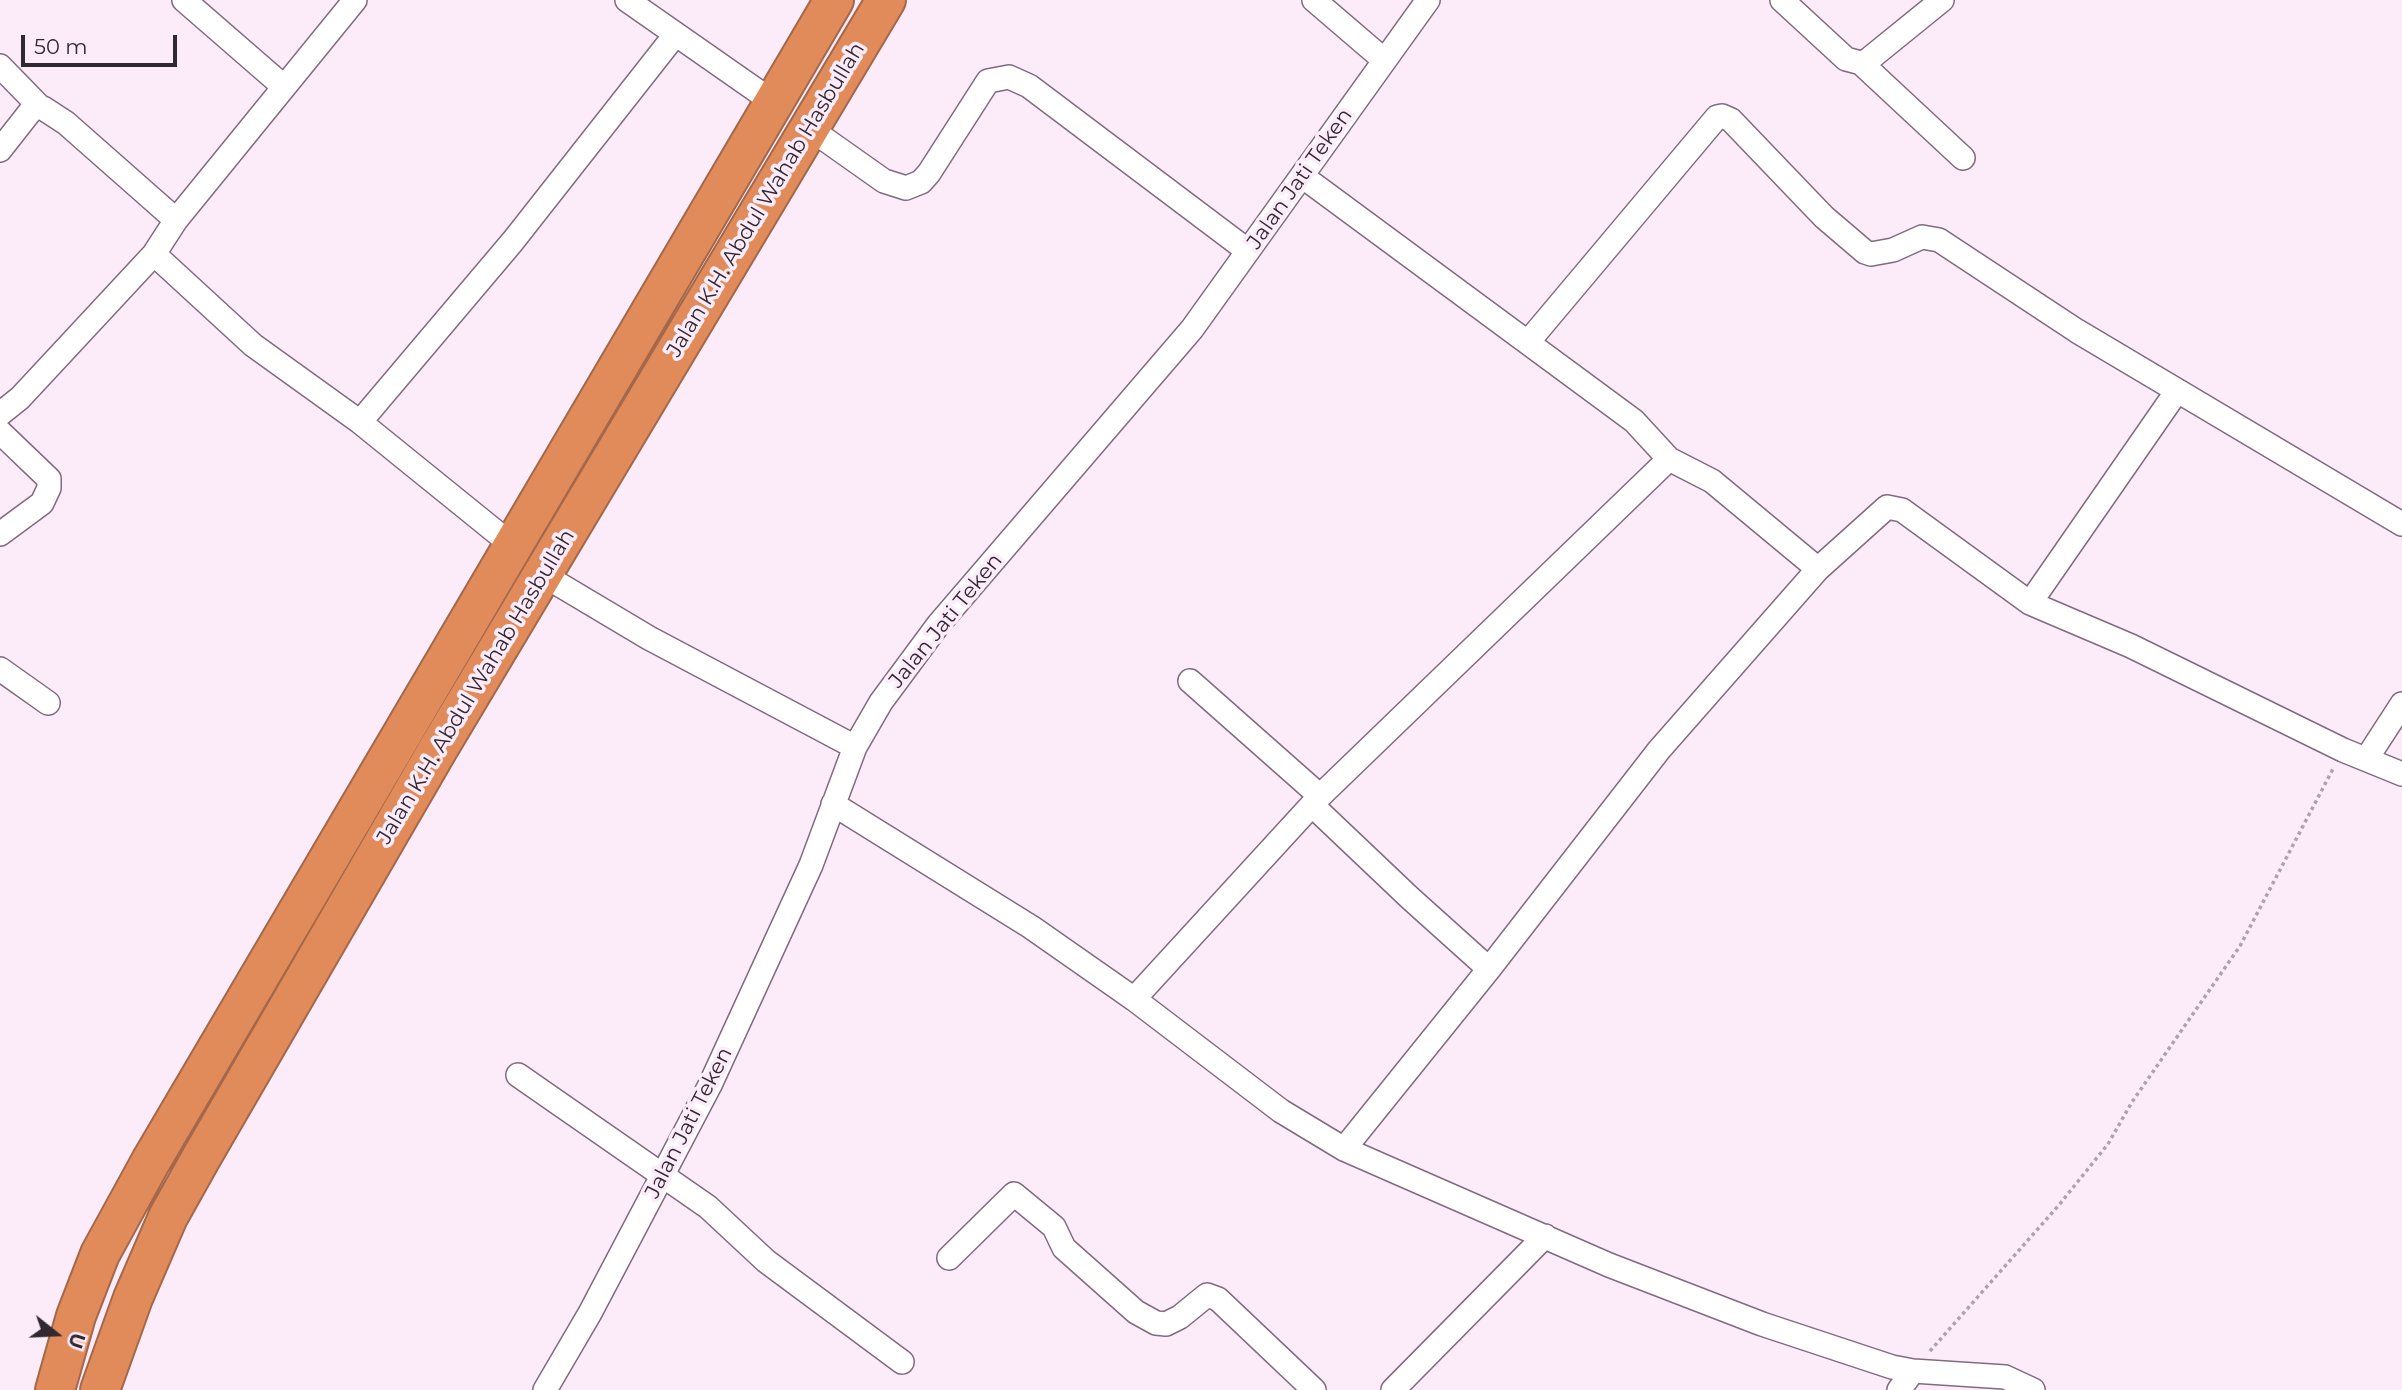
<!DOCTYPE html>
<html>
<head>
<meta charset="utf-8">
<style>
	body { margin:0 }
	#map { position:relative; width:2402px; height:1390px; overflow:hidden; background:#fcecfa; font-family:Montserrat,sans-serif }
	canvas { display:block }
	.north { position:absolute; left:21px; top:1299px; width:70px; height:70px; -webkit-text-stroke:5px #fcecfa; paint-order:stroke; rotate:108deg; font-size:19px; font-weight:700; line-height:28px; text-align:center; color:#322831 }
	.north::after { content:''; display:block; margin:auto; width:24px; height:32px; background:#322831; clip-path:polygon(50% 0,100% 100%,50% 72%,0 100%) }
	.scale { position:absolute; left:21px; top:35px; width:156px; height:32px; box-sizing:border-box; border:4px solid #322831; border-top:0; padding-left:9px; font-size:21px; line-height:24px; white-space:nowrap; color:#322831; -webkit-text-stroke:5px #fcecfa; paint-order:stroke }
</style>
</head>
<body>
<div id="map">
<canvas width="2402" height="1390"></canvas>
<div class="north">U</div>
<div class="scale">50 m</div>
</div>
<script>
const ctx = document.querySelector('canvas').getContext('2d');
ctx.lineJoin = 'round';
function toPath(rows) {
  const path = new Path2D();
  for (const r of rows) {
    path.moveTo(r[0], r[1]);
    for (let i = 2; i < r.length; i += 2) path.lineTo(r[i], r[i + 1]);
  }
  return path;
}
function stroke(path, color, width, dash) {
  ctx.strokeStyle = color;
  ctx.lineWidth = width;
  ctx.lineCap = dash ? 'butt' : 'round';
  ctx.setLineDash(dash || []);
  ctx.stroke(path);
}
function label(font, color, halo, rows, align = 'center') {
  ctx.font = font + ' Montserrat,sans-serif';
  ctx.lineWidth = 7;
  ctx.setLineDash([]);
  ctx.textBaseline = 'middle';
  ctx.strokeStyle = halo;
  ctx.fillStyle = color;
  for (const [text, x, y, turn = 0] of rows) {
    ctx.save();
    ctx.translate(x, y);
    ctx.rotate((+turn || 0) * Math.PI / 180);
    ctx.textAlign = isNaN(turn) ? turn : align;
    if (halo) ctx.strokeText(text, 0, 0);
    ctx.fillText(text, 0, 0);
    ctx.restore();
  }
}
const street = toPath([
	[184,0,283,86],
	[627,0,773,102],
	[1314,0,1384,60],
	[1782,0,1846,59,1861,63,1868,60,1942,0],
	[1861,63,1963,158],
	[0,66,40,107],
	[809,128,884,181,906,188,921,182,929,173,988,81,1009,77,1029,86,1248,251],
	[0,150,33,108,43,108,66,123,176,220],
	[154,254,253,345,360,422,512,545],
	[1528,342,1717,117,1722,116,1731,120,1824,217,1865,252,1871,254,1893,250,1922,237,1939,240,2077,331,2402,524],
	[0,414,20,398,154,254,176,220,355,0],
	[360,422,513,241,675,35],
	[0,432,49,479,49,488,42,503,0,534],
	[1669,459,1712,481,1818,569],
	[544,572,555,582,649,638,855,747],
	[2030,603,2177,391],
	[0,669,48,703],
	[1190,681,1320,796],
	[2367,758,2402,704],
	[833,804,1031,927,1134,999,1281,1111,1344,1149,1609,1265,1762,1324,1892,1367,1913,1371,2005,1377,2033,1390],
	[1312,805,1410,898,1489,969],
	[1134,999,1320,796,1669,459,1634,421,1302,176],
	[518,1075,708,1207,766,1261,902,1362],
	[1344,1149,1489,969,1659,750,1818,569,1887,507,1902,510,2030,603,2131,646,2343,750,2402,774],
	[949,1258,1014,1194,1054,1227,1064,1248,1136,1312,1156,1323,1166,1324,1180,1317,1207,1295,1218,1299,1314,1390],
	[545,1390,590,1313,710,1085,811,865,855,747,881,702,938,625,1192,329,1428,0],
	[1393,1390,1545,1236],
	[1899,1390,1913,1371]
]);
const highway = toPath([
	[55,1390,76,1316,100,1254,151,1161,834,0],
	[100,1390,133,1298,168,1217,201,1158,438,749,886,0]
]);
stroke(street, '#826a80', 26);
stroke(highway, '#a3684b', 42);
stroke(toPath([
	[1930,1351,2059,1205,2108,1144,2132,1102,2240,946,2334,767]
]), '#afa1ad', 3.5, [3.5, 3.5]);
stroke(street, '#fff', 23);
stroke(highway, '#e08b59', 38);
label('21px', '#322831', '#fcecfa', [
	["Jalan Jati Teken",1300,179,-55],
	["Jalan K.H. Abdul Wahab Hasbullah",766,200,-59],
	["Jalan Jati Teken",946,621,-51],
	["Jalan K.H. Abdul Wahab Hasbullah",476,687,-59],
	["Jalan Jati Teken",689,1123,-63]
]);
</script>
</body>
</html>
